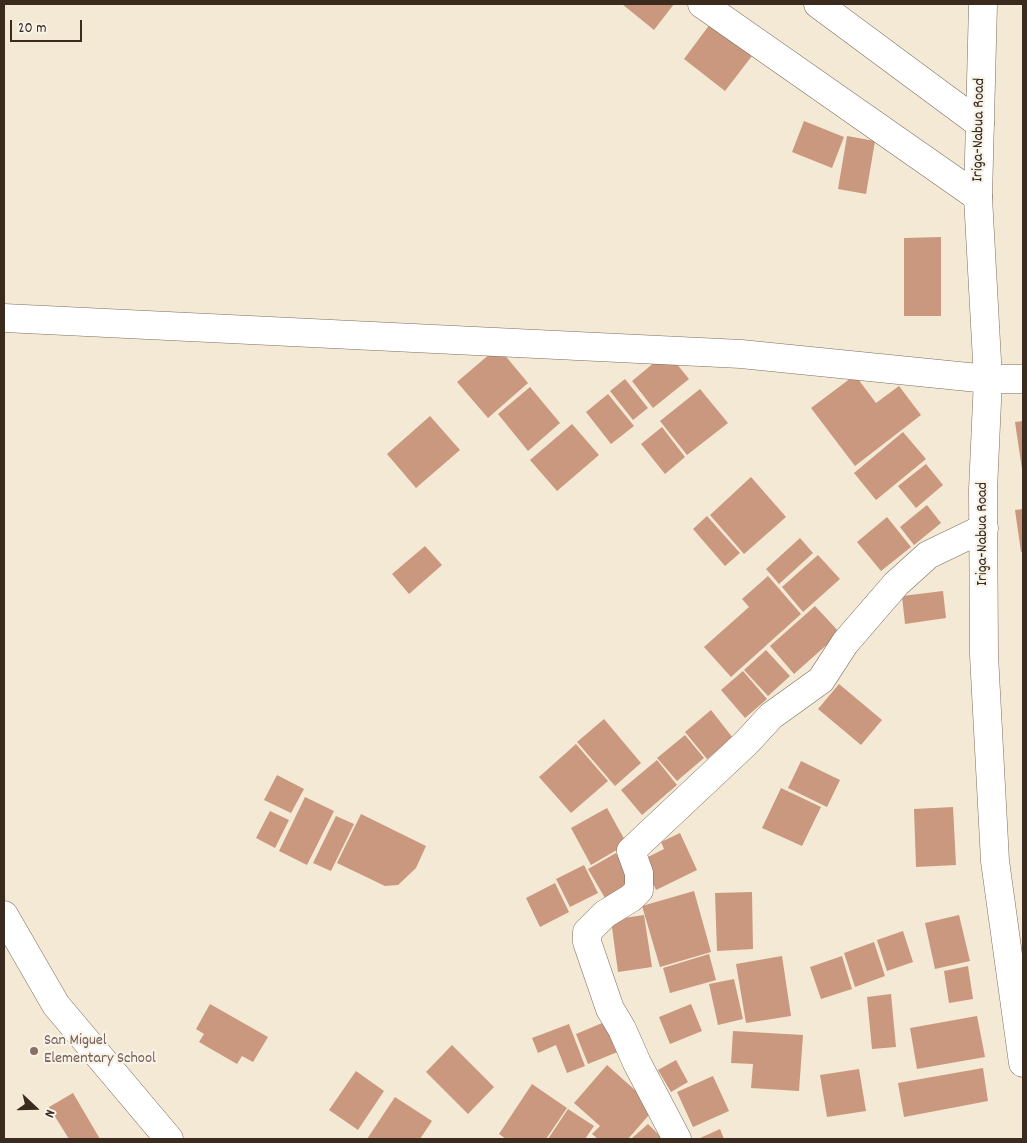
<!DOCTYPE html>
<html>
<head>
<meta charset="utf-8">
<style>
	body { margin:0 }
	#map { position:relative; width:1027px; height:1143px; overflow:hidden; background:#f4e9d4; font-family:Dekko,sans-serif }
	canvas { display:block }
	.frame { position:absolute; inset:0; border:5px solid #3b2a1e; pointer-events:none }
	.north { position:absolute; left:10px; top:1083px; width:50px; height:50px; -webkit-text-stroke:4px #f7f3e8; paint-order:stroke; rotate:111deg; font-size:14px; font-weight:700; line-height:20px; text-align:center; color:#3b2a1e }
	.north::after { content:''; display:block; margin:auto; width:18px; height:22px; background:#3b2a1e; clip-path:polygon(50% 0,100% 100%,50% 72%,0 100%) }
	.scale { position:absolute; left:10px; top:20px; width:72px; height:22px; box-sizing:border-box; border:2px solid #3b2a1e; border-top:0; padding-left:6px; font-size:15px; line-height:18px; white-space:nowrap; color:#3b2a1e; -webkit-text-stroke:4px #f7f3e8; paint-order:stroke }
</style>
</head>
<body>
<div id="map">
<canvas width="1027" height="1143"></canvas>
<div class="frame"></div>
<div class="north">N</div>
<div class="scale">20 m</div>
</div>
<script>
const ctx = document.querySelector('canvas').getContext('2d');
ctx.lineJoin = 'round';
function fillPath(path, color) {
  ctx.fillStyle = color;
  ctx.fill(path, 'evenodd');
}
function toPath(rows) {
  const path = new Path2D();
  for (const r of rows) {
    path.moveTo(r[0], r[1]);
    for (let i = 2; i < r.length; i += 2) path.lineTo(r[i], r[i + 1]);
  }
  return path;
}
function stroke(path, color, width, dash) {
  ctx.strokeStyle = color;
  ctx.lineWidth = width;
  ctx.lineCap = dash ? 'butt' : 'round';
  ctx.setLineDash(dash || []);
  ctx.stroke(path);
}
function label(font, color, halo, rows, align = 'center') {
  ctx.font = font + ' Dekko,sans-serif';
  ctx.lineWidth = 4.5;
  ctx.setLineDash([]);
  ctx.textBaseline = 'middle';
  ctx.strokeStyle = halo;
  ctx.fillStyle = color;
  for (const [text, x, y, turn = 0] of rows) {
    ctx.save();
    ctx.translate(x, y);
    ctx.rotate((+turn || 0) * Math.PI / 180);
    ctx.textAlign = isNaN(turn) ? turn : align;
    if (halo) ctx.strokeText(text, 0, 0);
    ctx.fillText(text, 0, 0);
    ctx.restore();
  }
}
fillPath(toPath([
	[622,4,674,4,654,30],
	[713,20,755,52,725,91,684,59],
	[804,121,844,137,832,168,792,152],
	[847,136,875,141,866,194,838,189],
	[941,237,941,316,904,316,904,238],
	[498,347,528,383,488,418,457,382],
	[667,352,689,379,653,408,632,381],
	[855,375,876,403,899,386,921,415,855,466,811,408],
	[625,379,648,408,633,420,610,391],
	[530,387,560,423,528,451,498,414],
	[700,389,728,423,687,455,660,421],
	[608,394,634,426,611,444,586,412],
	[430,416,460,450,416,488,387,454],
	[1023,421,1023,469,1022,469,1015,422],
	[572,424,599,455,557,491,530,460],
	[662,427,685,457,665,474,641,444],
	[903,432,926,459,876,500,854,473],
	[926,464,943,485,916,508,898,486],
	[751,477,786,517,744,554,710,515],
	[927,505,941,523,914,545,900,527],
	[1023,509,1023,551,1021,552,1015,510],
	[707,516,740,553,725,566,693,529],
	[887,517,911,547,881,571,857,542],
	[800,538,813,553,779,584,766,569],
	[425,546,442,565,409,594,392,574],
	[818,555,840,579,803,612,782,587],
	[768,576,801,614,731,677,704,647,749,607,742,599],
	[943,591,946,618,905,624,902,596],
	[815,606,840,633,794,674,770,646],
	[766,650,790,676,768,696,744,670],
	[743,671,767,699,745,718,721,690],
	[839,684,882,720,861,745,818,709],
	[711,710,733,738,707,759,685,732],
	[604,719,641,763,615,786,577,742],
	[685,735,704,758,677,781,657,758],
	[576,744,608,781,571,813,539,777],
	[657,760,677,785,642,815,621,790],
	[801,761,840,780,827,807,788,788],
	[277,775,304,789,291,813,264,800],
	[781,788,821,807,802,846,762,828],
	[305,797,334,811,307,865,279,851],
	[953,807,956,865,916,867,914,809],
	[607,808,627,844,591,865,571,828],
	[270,811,289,820,275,848,256,838],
	[361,814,426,846,416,868,398,885,385,886,337,863],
	[336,816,354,824,331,871,313,863],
	[680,833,697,870,656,890,642,860,664,849,661,842],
	[616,853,633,883,605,898,588,869],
	[584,865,598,893,570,907,556,879],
	[555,883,569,912,540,927,526,898],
	[694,891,711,952,660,967,642,906],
	[752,892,753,949,717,951,715,893],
	[644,915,652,967,618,972,611,920],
	[959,915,970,961,935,969,925,923],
	[903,931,913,962,887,971,877,940],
	[874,942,885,976,855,987,844,953],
	[709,954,716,980,670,993,663,968],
	[782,956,791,1016,746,1023,736,964],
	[842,956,852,989,821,999,810,967],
	[968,966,973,999,949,1003,944,971],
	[734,979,743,1019,718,1025,709,984],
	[891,994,896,1047,872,1049,867,997],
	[210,1004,268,1037,253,1062,242,1056,237,1064,199,1042,204,1034,196,1029],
	[691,1004,702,1031,670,1044,659,1017],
	[977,1016,985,1057,917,1069,910,1028],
	[607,1021,620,1051,588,1064,576,1034],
	[569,1024,585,1066,567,1073,556,1045,538,1053,532,1038],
	[733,1031,803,1035,799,1091,751,1088,753,1064,731,1063],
	[452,1045,494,1087,468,1114,426,1072],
	[676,1060,688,1082,671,1092,658,1070],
	[607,1065,655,1108,628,1139,598,1139,592,1134,600,1126,574,1103],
	[983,1068,988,1101,904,1117,898,1083],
	[859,1069,866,1111,827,1117,820,1075],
	[356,1071,384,1091,358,1130,329,1110],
	[713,1076,729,1111,693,1127,677,1092],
	[532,1084,567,1108,546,1139,506,1139,499,1134],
	[73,1093,100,1139,69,1139,49,1107],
	[395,1097,432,1121,420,1139,367,1139],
	[568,1109,594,1126,585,1139,548,1139],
	[648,1124,663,1139,631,1139],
	[720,1129,724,1139,698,1139]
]), '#ca987e');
const minor = toPath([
	[702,4,978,197],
	[818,4,980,124],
	[4,318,741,354,988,379,1023,379],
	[4,915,56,1005,169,1139],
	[677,1139,637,1063,622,1029,610,1009,587,942,587,932,605,914,631,898,639,890,639,873,631,851,747,742,771,716,821,680,845,643,896,584,928,555,984,528]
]);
const major = toPath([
	[983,4,978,197,988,379,983,490,984,655,995,861,1023,1063]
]);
stroke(minor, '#7c6d5e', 29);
stroke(major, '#7c6d5e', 29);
stroke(minor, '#fff', 28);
stroke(major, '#fff', 28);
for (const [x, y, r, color] of [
	[34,1051,5,"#8d6e63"]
]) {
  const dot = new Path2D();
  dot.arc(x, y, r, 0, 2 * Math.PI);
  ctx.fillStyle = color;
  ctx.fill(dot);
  stroke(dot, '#f7f3e8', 2);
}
label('16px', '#3b2a1e', '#f7f3e8', [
	["Iriga-Nabua Road",980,130,-89],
	["Iriga-Nabua Road",984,534,-90]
]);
label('16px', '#785e54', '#f7f3e8', [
	["San Miguel",44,1042],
	["Elementary School",44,1060]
], 'left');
</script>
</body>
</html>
